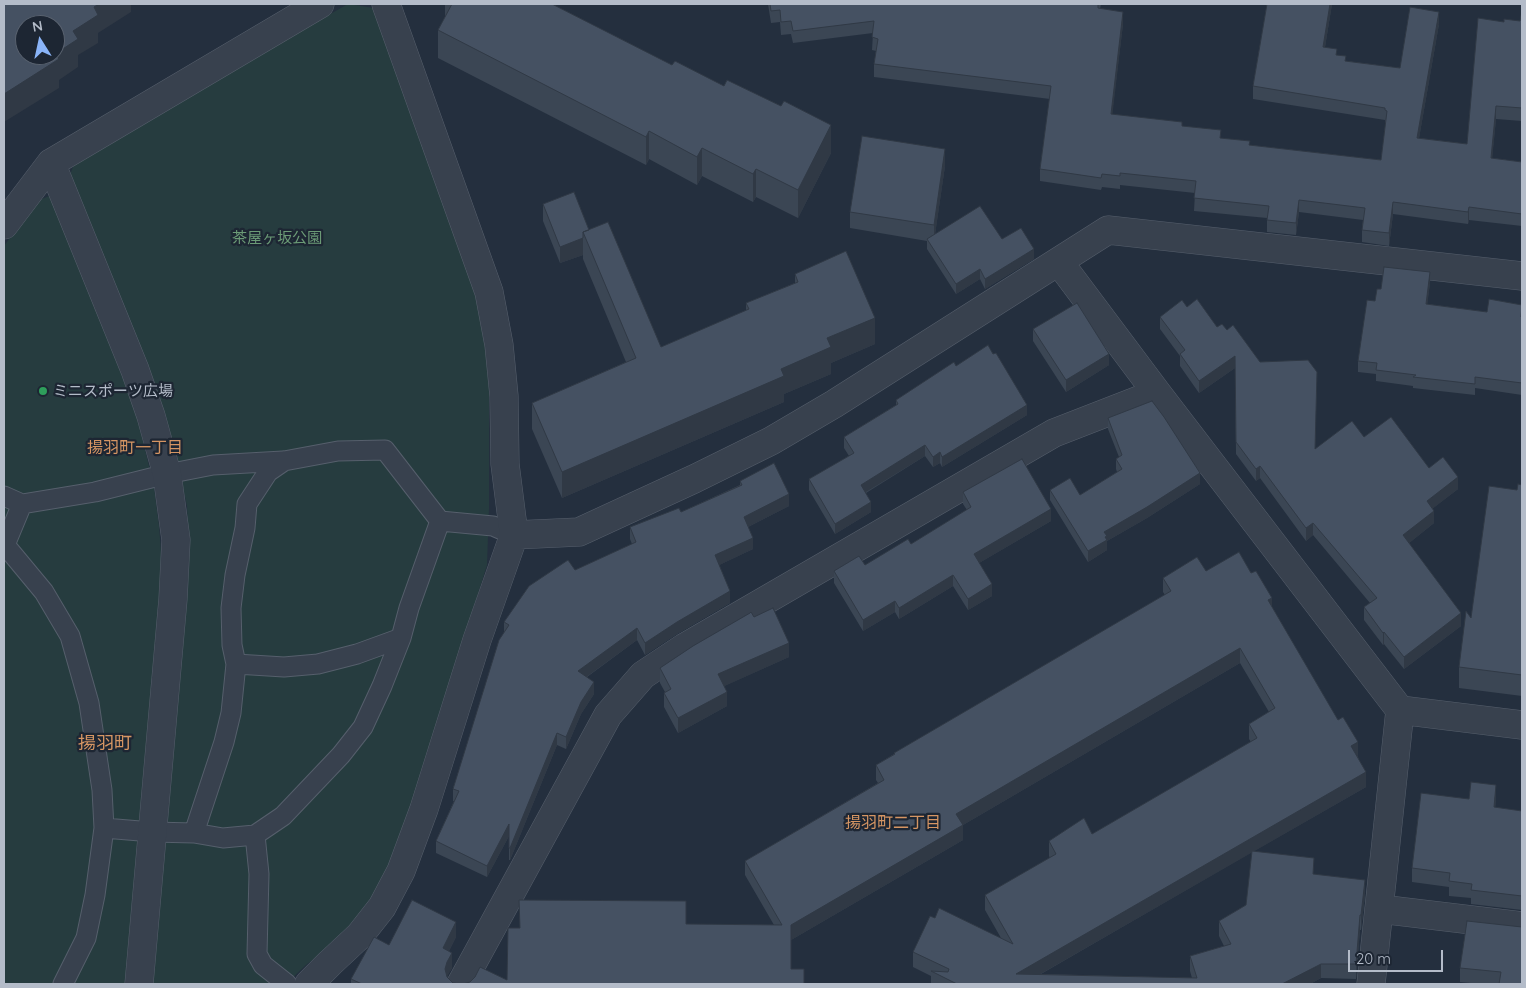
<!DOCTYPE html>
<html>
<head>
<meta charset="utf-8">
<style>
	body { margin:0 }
	#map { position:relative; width:1526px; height:988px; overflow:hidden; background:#242f3e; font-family:Quicksand,sans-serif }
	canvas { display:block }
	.frame { position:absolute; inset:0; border:5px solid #b4bcc9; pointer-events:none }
	.north { position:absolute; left:15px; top:15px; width:50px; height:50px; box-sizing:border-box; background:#1d2633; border:1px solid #59626f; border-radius:50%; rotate:350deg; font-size:14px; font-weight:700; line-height:20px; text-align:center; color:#b4bcc9 }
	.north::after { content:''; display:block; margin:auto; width:18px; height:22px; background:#8ab4f8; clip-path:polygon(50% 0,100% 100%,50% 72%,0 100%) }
	.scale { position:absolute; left:1348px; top:950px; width:95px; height:22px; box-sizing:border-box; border:2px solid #b4bcc9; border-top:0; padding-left:6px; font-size:15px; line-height:18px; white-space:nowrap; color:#b4bcc9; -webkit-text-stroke:4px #1d2633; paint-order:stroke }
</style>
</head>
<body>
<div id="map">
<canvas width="1526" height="988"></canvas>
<div class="frame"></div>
<div class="north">N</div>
<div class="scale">20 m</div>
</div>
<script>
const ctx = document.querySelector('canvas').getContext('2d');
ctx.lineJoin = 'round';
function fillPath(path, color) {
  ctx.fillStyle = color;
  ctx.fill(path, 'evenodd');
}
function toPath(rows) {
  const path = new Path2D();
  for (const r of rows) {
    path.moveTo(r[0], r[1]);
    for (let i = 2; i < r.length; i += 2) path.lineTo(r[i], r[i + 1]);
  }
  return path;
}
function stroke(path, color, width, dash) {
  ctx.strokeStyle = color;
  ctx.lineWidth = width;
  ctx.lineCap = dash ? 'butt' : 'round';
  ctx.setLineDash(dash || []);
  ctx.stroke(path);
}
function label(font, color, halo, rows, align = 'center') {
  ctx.font = font + ' Quicksand,"Noto Sans JP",sans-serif';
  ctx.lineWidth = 4.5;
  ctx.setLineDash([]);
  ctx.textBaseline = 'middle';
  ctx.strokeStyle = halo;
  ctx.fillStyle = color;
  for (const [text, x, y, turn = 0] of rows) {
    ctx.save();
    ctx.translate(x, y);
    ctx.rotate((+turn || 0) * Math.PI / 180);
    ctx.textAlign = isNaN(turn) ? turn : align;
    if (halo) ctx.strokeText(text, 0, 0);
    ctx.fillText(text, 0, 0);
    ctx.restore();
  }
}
fillPath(toPath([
	[348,4,374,8,478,298,489,360,489,509,487,565,417,790,393,859,372,899,356,920,323,953,307,964,286,984,152,984,188,533,187,506,173,443,154,384,70,175,76,158],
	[49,196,53,199,126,386,138,420,154,487,159,526,162,563,143,811,126,984,4,984,4,246,37,201]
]), '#263c3f');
const service = toPath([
	[4,496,22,504,95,492,167,474,213,465,283,461],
	[22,504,5,545,44,592,70,636,89,703,102,790,104,828,95,895,86,938,63,984],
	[236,664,284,667,318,664,357,654,401,638],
	[104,828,152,832,194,833,223,838,255,835],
	[194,833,224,742,231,713,236,664,232,645,231,608,235,575,245,528,247,504,268,472,284,461,338,451,385,450,440,521],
	[287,984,263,965,257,954,259,874,255,835,283,816,341,755,363,727,382,686,401,638,409,608,440,521,493,526,514,535]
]);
const minor = toPath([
	[51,163,135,370,151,416,167,474,176,540,173,599,139,984],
	[4,225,51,163,320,4],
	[1059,262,1157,393,1400,710,1522,725],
	[514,535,579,532,694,479,771,441,834,404,1108,230,1522,276],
	[1380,909,1522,926],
	[309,984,330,963,360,935,382,907,401,871,424,809,477,640,514,535,505,464,504,396,499,345,489,292,386,4],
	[461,984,608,715,643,675,685,647,1054,433,1157,393],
	[1371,984,1400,710]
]);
stroke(service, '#565f6c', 21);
stroke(minor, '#565f6c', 29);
stroke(service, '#38414e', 19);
stroke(minor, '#38414e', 28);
fillPath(toPath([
	[445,4,552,4,831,153,798,218,756,197,753,202,702,176,697,185,649,159,646,165,438,58,438,30,445,17],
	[768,4,1101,4,1100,9,1123,24,1112,114,1182,126,1221,138,1250,145,1381,160,1386,123,1385,123,1385,120,1253,99,1253,86,1267,4,1332,4,1325,47,1346,61,1400,68,1439,24,1419,138,1467,144,1504,22,1520,21,1522,11,1522,121,1496,119,1492,158,1522,162,1522,226,1469,220,1468,224,1393,214,1389,246,1362,242,1362,230,1363,220,1299,212,1296,235,1267,232,1267,218,1194,211,1195,193,1120,185,1120,189,1102,187,1101,190,1040,181,1040,169,1050,99,874,77,874,64,876,51,872,50,873,33,793,43,791,34,781,35,780,22,771,23],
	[945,166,935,234,1002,239,1034,259,985,289,980,279,956,294,927,249,927,241,850,228,850,212],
	[543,204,589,230,661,347,746,311,746,303,795,283,795,274,875,344,831,363,831,374,784,394,784,402,562,498,532,429,532,403,626,362,583,259,583,255,560,263,543,221],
	[1430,283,1427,304,1487,312,1522,305,1522,395,1475,388,1475,395,1413,388,1413,386,1376,381,1376,374,1358,372,1358,361,1375,301,1381,289],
	[1187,307,1217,327,1315,449,1364,437,1429,468,1458,489,1433,508,1434,523,1409,543,1461,626,1404,669,1384,644,1383,645,1364,620,1364,607,1370,603,1313,535,1306,541,1260,478,1256,481,1236,454,1235,368,1199,393,1180,366,1180,356,1160,329,1160,317],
	[1033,329,1109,365,1066,392,1033,341],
	[956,366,1027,415,942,467,940,463,933,467,925,456,866,493,871,512,835,534,809,490,809,479,849,456,844,448,844,437,896,405,896,400],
	[1108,418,1200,484,1147,518,1107,541,1107,550,1088,562,1050,500,1050,490,1080,495,1117,472,1116,469,1116,459,1119,457,1108,429],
	[740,481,789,506,748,527,753,549,719,565,730,603,677,634,645,655,637,640,587,677,594,694,581,714,566,749,557,745,510,860,509,860,509,836,487,877,436,853,436,841,454,801,453,801,453,789,504,632,504,622,575,570,632,544,630,539,630,527,681,512,740,485],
	[1522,485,1522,696,1459,688,1459,667,1517,490],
	[963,492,1051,521,979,563,992,596,968,610,953,586,899,619,895,612,863,631,834,583,834,571,865,565,911,544,967,510,963,504],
	[1206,571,1272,607,1358,757,1366,787,1254,851,1314,874,1365,895,1361,930,1360,930,1356,979,1321,978,1310,984,931,984,931,976,913,967,913,952,935,918,1001,938,985,910,985,895,1050,858,1049,856,1049,841,1092,834,1251,742,1249,739,1249,724,1269,712,1240,663,963,825,963,840,791,940,791,969,507,980,686,924,774,925,745,875,745,861,878,783,876,780,876,765,894,754,894,753,1165,595,1163,592,1163,578],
	[1252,852,1246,905,1219,921,1219,936,1224,946,1190,956,1190,971,1192,978,1041,974],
	[754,617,789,657,724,686,727,706,678,733,664,707,664,693,665,692,660,683,660,668],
	[1469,799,1496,799,1495,808,1522,811,1522,910,1471,904,1471,898,1449,896,1449,887,1412,882,1412,868],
	[1521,927,1522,984,1481,984,1460,982,1460,968],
	[456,937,449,951,452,968,447,976,453,983,460,984,351,984,351,979,389,945]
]), '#3b4654');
fillPath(toPath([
	[99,4,131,4,131,12,98,33,98,43,78,55,78,67,59,80,59,88,4,122,4,94,55,54,73,31,94,7],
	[1330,4,1332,4,1323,59,1323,47],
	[1123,12,1123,24,1111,127,1111,114],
	[1439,12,1439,24,1417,150,1417,138],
	[1496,106,1496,119,1491,171,1491,158],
	[831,125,831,153,798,218,798,190],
	[649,131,649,159,646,165,646,137],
	[702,148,702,176,697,185,697,157],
	[945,149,945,166,934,242,934,225],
	[756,169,756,197,753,202,753,174],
	[1299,200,1299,212,1296,235,1296,223],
	[1393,202,1393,214,1389,246,1389,233],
	[1469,207,1469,220,1468,224,1468,212],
	[583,238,583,255,560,263,560,247],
	[1034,249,1034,259,985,289,985,279],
	[980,269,980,279,956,294,956,284],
	[1430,272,1430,283,1426,315,1426,304],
	[875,318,875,344,831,363,831,374,784,394,784,402,562,498,562,472,781,369,827,338],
	[1109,354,1109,365,1066,392,1066,380],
	[1235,356,1235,368,1199,393,1199,381],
	[1027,405,1027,415,942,467,942,457],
	[925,445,925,456,861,495,861,485],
	[940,452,940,463,933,467,933,457],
	[1260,466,1260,478,1256,481,1256,469],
	[1200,473,1200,484,1147,518,1107,541,1107,550,1088,562,1088,551,1104,532],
	[1458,477,1458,489,1427,513,1427,501],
	[789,494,789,506,744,529,744,517],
	[871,502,871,512,835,534,835,524],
	[1051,509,1051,521,974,566,974,554],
	[1434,511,1434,523,1403,548,1403,535],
	[1313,523,1313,535,1306,541,1306,528],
	[753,538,753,549,715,567,715,555],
	[953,575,953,586,899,619,899,608],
	[992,584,992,596,968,610,968,599],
	[730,591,730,603,677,634,645,655,645,643,677,622],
	[1272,598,1272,613,1268,600],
	[895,601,895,612,863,631,863,620],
	[1461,613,1461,626,1404,669,1404,657],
	[637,628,637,640,578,683,578,671],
	[1384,632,1384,644,1383,645,1383,633],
	[789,643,789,657,718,689,718,674],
	[1240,648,1240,663,963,825,963,840,791,940,791,925,956,814],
	[594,682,594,694,581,714,566,749,566,737,581,702],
	[727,692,727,706,678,733,678,718],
	[557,733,557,745,510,860,510,848],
	[1358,742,1358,757,1351,746],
	[1366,772,1366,787,1023,984,1016,974],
	[1496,785,1496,799,1494,821,1494,807],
	[509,824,509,836,487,877,487,866],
	[1365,880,1365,895,1361,930,1361,915],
	[1360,915,1360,930,1356,979,1356,964],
	[456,922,456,937,443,963,443,948],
	[452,953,452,968,447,977,445,969,447,962],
	[1321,964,1321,978,1310,984,1282,984]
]), '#303945');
const building = toPath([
	[4,4,99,4,94,7,98,15,73,31,78,39,55,54,59,59,4,94,4,4],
	[25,25,55,25,55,55,25,55,25,25],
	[452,4,552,4,672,65,675,61,724,86,727,80,781,106,784,101,831,125,798,190,756,169,753,174,702,148,697,157,649,131,646,137,438,30,452,4],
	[770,4,1098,4,1098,8,1123,12,1111,114,1182,122,1182,126,1221,130,1220,138,1250,141,1249,145,1381,160,1387,111,1385,110,1385,108,1253,86,1267,4,1330,4,1323,47,1337,49,1336,55,1346,56,1345,61,1400,68,1410,7,1439,12,1417,138,1467,144,1478,18,1504,22,1504,19,1520,21,1522,11,1522,108,1496,106,1491,158,1522,162,1522,214,1469,207,1468,212,1393,202,1389,233,1362,230,1365,208,1299,200,1296,223,1267,220,1269,206,1194,198,1196,181,1120,173,1120,176,1102,174,1101,178,1040,169,1051,86,874,64,878,39,872,37,874,21,793,31,791,21,781,22,780,10,771,11,770,4],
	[862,136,945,149,934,225,850,212,862,136],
	[574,192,589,230,583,232,583,238,560,247,543,204,574,192],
	[980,206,1002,239,1021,228,1034,249,985,279,980,269,956,284,927,239,980,206],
	[608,222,661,347,749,309,746,303,798,282,795,274,846,251,875,318,827,338,831,347,781,369,784,376,562,472,532,403,636,358,583,232,608,222],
	[1384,267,1430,272,1426,304,1487,312,1489,299,1522,305,1521,317,1522,317,1522,383,1475,377,1475,384,1413,377,1416,375,1376,370,1377,363,1358,361,1367,300,1375,301,1377,289,1381,289,1384,267],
	[1197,299,1217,327,1222,324,1227,330,1233,325,1260,362,1308,360,1317,372,1315,449,1352,421,1364,437,1391,417,1429,468,1443,457,1458,477,1427,501,1434,511,1403,535,1461,613,1404,657,1384,632,1383,633,1364,607,1377,598,1313,523,1306,528,1260,466,1256,469,1236,442,1235,356,1199,381,1180,354,1185,350,1160,317,1182,300,1187,307,1197,299],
	[1077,303,1109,354,1066,380,1033,329,1077,303],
	[988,345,993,354,996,353,1027,405,942,457,940,452,933,457,925,445,861,485,871,502,835,524,809,479,854,453,844,437,898,404,896,400,954,362,956,366,988,345],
	[1152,401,1164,417,1200,473,1147,507,1104,532,1107,536,1105,537,1107,540,1088,551,1050,490,1070,478,1080,495,1122,469,1116,459,1122,455,1108,418,1152,401],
	[1022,459,1051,509,974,554,992,584,968,599,953,575,899,608,895,601,863,620,834,571,859,556,865,565,908,539,911,544,971,507,963,492,1022,459],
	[774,463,789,494,744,517,753,538,715,555,730,591,677,622,645,643,637,628,578,671,594,682,581,702,566,737,557,733,510,848,509,848,509,824,487,866,436,841,459,791,453,789,499,640,509,625,504,622,529,586,568,560,575,570,636,542,630,527,679,508,681,512,742,485,740,481,774,463],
	[1518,484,1522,485,1522,675,1459,667,1466,611,1471,618,1489,486,1517,490,1518,484],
	[1239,552,1251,573,1256,571,1272,598,1268,600,1338,720,1343,717,1358,742,1351,746,1366,772,1016,974,1197,978,1190,956,1231,944,1219,921,1246,905,1252,851,1314,858,1313,874,1365,880,1361,915,1360,915,1356,964,1321,964,1282,984,957,984,931,971,948,972,949,969,913,952,930,916,935,918,939,908,1013,944,985,895,1056,854,1049,841,1084,818,1092,834,1257,738,1249,724,1275,708,1240,648,956,814,963,825,791,925,791,969,804,969,804,984,463,984,470,982,475,977,480,967,507,980,508,928,520,928,519,900,686,901,686,924,782,925,745,861,884,780,876,765,895,754,894,753,1171,591,1163,578,1197,557,1206,571,1239,552],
	[773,608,789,643,718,674,727,692,678,718,664,693,671,689,660,668,693,646,750,613,751,612,754,617,773,608],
	[1471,782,1496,785,1494,807,1522,811,1522,896,1471,890,1472,884,1449,881,1450,873,1412,868,1421,793,1469,799,1471,782],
	[412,900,456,922,443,948,452,953,447,962,445,969,447,977,453,983,460,984,362,984,351,979,374,937,389,945,412,900],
	[1467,921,1522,927,1522,984,1499,984,1501,972,1460,968,1467,921]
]);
fillPath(building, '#455162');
stroke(building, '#303945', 1);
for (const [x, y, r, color] of [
	[43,391,5,"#2e9e5b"]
]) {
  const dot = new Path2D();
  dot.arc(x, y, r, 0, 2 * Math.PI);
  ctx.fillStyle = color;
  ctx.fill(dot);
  stroke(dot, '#1d2633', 2);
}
label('15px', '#6b9a76', '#1d2633', [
	["茶屋ヶ坂公園",277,238]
]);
label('15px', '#b4bcc9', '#1d2633', [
	["ミニスポーツ広場",53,391]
], 'left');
label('16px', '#d59563', '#1d2633', [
	["揚羽町一丁目",135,448],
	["揚羽町二丁目",893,823]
]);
label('18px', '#d59563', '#1d2633', [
	["揚羽町",105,744]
]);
</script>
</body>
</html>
